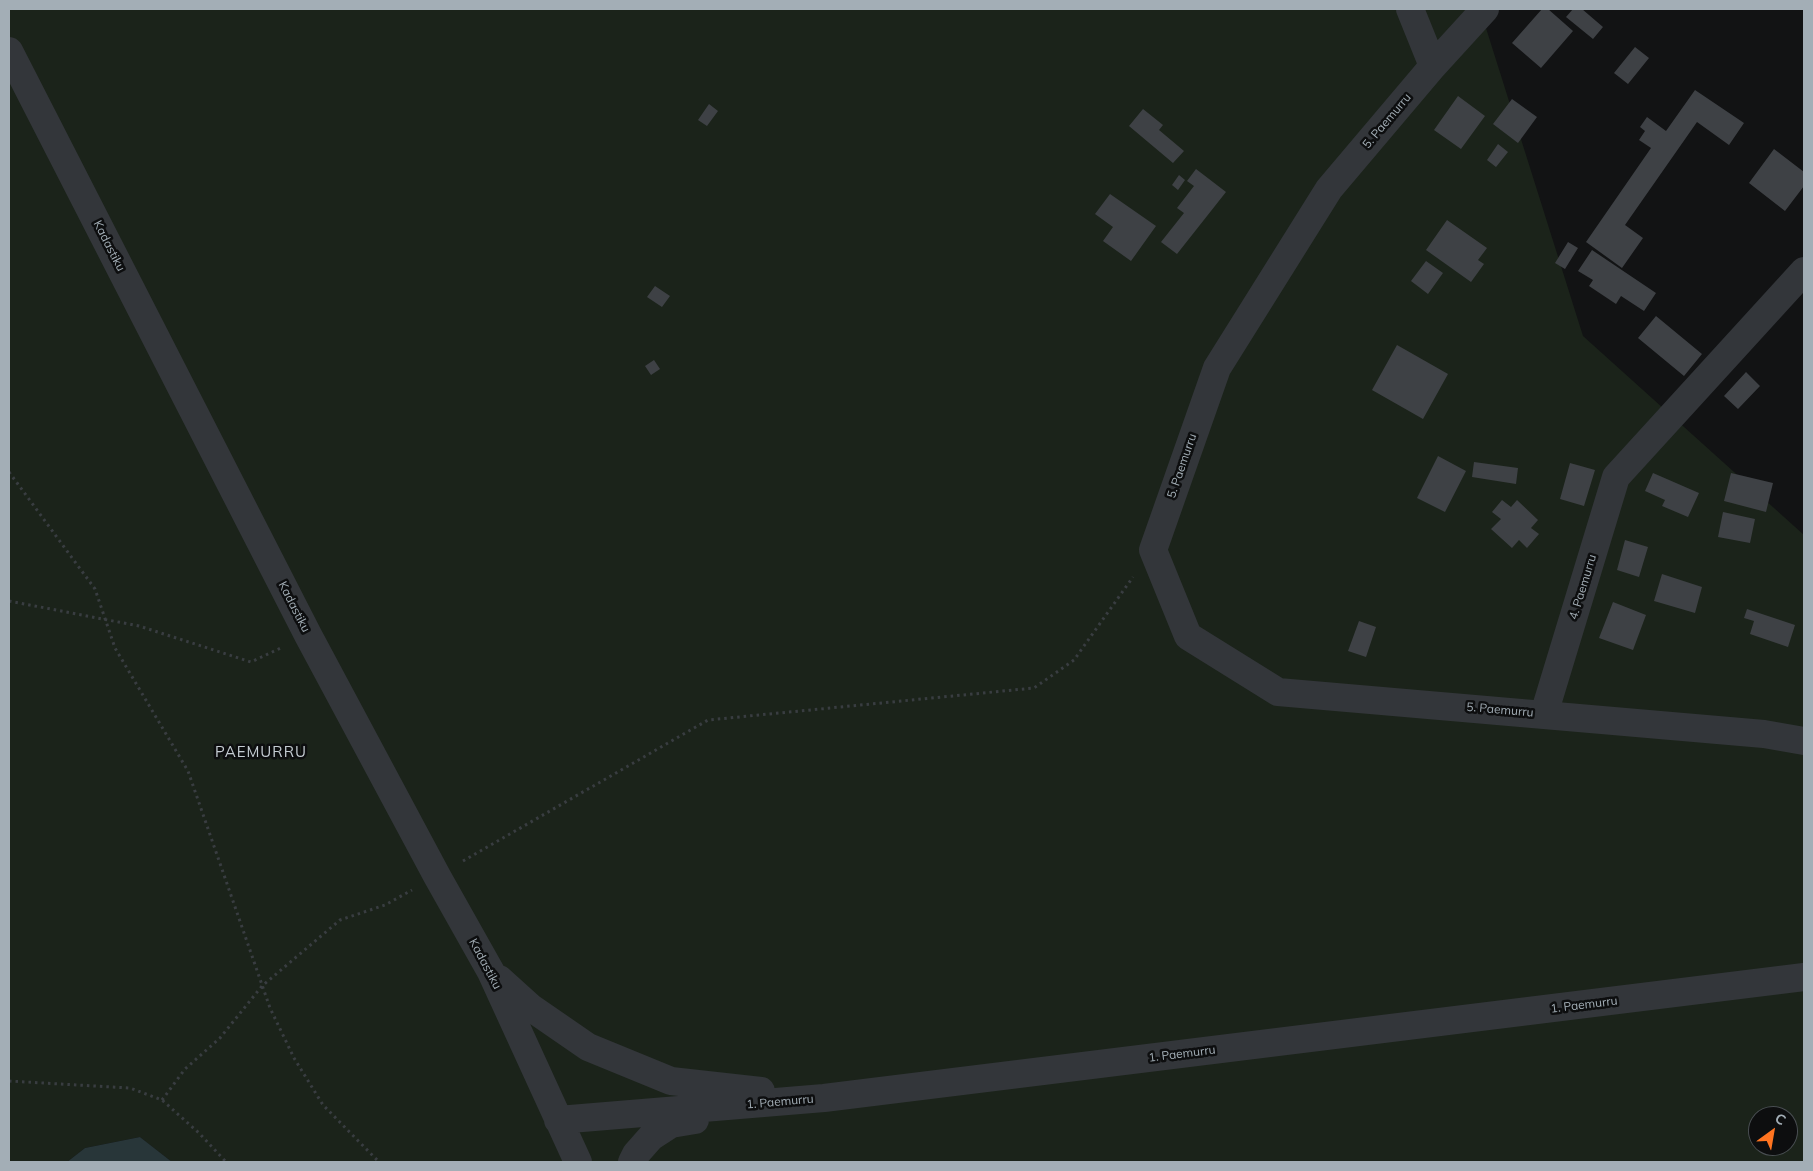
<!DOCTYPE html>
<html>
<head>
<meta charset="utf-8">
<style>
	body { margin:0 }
	#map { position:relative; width:1813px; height:1171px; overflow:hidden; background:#121314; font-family:Mulish,sans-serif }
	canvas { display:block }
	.frame { position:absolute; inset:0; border:10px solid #a3aeb6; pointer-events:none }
	.north { position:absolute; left:1748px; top:1106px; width:50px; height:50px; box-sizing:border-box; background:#0d0e0f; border:1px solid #494e52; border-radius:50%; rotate:32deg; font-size:14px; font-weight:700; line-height:20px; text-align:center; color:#a3aeb6 }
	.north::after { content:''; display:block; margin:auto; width:18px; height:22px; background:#ff7420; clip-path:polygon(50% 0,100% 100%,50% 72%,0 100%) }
</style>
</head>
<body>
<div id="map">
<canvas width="1813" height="1171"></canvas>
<div class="frame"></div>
<div class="north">С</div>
</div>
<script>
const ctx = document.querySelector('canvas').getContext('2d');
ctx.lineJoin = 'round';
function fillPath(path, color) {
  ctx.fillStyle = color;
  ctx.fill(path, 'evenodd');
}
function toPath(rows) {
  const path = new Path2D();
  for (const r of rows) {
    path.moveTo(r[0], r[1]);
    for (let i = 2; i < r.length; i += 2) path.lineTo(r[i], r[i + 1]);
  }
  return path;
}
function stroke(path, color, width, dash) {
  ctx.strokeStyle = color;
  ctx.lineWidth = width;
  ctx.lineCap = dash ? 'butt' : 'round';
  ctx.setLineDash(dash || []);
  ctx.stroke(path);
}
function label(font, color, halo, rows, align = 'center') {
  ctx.font = font + ' Mulish,sans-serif';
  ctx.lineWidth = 5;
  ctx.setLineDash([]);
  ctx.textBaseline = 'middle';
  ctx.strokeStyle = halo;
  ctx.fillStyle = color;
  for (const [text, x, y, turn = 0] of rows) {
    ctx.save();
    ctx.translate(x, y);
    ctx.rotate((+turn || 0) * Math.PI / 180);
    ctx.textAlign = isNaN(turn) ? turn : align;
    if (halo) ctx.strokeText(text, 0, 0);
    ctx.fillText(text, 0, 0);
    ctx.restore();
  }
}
fillPath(toPath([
	[9,9,1480,9,1583,336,1804,535,1804,1162,172,1162,140,1137,85,1148,67,1162,9,1162],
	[1758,1116,1788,1116,1788,1146,1758,1146]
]), '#1b231a');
fillPath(toPath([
	[140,1137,172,1162,67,1162,85,1148]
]), '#283639');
fillPath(toPath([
	[1542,9,1548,9,1573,31,1541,68,1512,43],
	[1573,9,1582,9,1603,27,1593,39,1566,17],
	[1635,47,1649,58,1628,84,1614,73],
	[1695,90,1744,123,1729,145,1697,122,1625,225,1643,238,1622,268,1586,242,1651,148,1639,140,1645,131,1640,127,1647,117,1666,131],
	[1458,96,1485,116,1461,149,1434,130],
	[1512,99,1537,117,1518,143,1493,124],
	[709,104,718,111,707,126,698,120],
	[1143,109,1163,125,1159,130,1184,151,1173,163,1129,126],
	[1498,144,1508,152,1496,167,1487,160],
	[1774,149,1804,172,1804,186,1785,211,1749,183],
	[1196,169,1226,192,1177,254,1161,242,1184,213,1177,208,1194,186,1187,181],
	[1179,175,1185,180,1178,190,1172,185],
	[1110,194,1156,226,1131,261,1103,241,1113,227,1095,214],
	[1447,220,1487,248,1478,260,1484,264,1471,282,1426,250],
	[1568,242,1578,248,1565,269,1555,263],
	[1592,250,1656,293,1644,311,1621,296,1616,304,1589,286,1593,280,1578,271],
	[1426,261,1443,273,1428,294,1411,281],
	[655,286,670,296,662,307,647,297],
	[1656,316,1702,354,1684,376,1638,338],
	[1397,345,1448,374,1423,419,1372,390],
	[654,360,660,369,651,375,645,366],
	[1746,372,1760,386,1738,409,1724,396],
	[1438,456,1466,471,1445,512,1417,498],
	[1474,462,1518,468,1516,484,1472,477],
	[1570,463,1595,470,1584,506,1560,499],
	[1653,473,1699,493,1688,517,1662,506,1665,500,1645,491],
	[1731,473,1773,483,1766,512,1724,501],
	[1502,500,1511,507,1517,500,1538,520,1531,528,1539,534,1527,548,1519,540,1512,548,1491,529,1501,519,1492,512],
	[1723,512,1755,519,1750,543,1718,537],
	[1625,540,1648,547,1639,577,1617,570],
	[1662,574,1702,587,1695,613,1654,601],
	[1613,602,1646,615,1633,650,1599,638],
	[1747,609,1795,625,1788,647,1750,634,1754,621,1744,618],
	[1359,621,1376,627,1366,657,1348,651]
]), '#3e4145');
stroke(toPath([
	[9,472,95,589,115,648,188,771,270,1008,294,1058,323,1105,379,1162],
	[9,601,139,626,251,662,283,647],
	[463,861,708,720,1034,688,1074,660,1133,577],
	[9,1081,130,1088,162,1100,199,1133,226,1162],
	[162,1100,185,1069,220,1038,262,986,340,920,385,905,412,890]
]), '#393d41', 3, [2.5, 4]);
stroke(toPath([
	[1410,9,1433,66],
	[1485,9,1433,66,1329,189,1217,368,1153,550,1188,636,1278,692,1764,734,1804,741],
	[9,51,308,635,437,876,491,972,578,1162],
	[1544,714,1616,477,1804,271],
	[499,979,530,1007,588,1047,671,1081,761,1091],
	[558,1120,824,1098,1804,977],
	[632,1162,636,1154,651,1137,671,1124,695,1120]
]), '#33363a', 28);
label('12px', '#a3aeb6', '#0d0e0f', [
	["5. Paemurru",1387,121,-50],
	["Kadastiku",109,246,63],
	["5. Paemurru",1182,466,-71],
	["4. Paemurru",1583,587,-73],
	["Kadastiku",294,607,63],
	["5. Paemurru",1500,710,5],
	["Kadastiku",485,964,62],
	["1. Paemurru",1584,1005,-7],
	["1. Paemurru",1182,1054,-7],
	["1. Paemurru",780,1102,-5]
]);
ctx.letterSpacing = '1px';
label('15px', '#c4ccd2', '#0d0e0f', [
	["PAEMURRU",261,752]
]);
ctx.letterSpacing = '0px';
</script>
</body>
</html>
